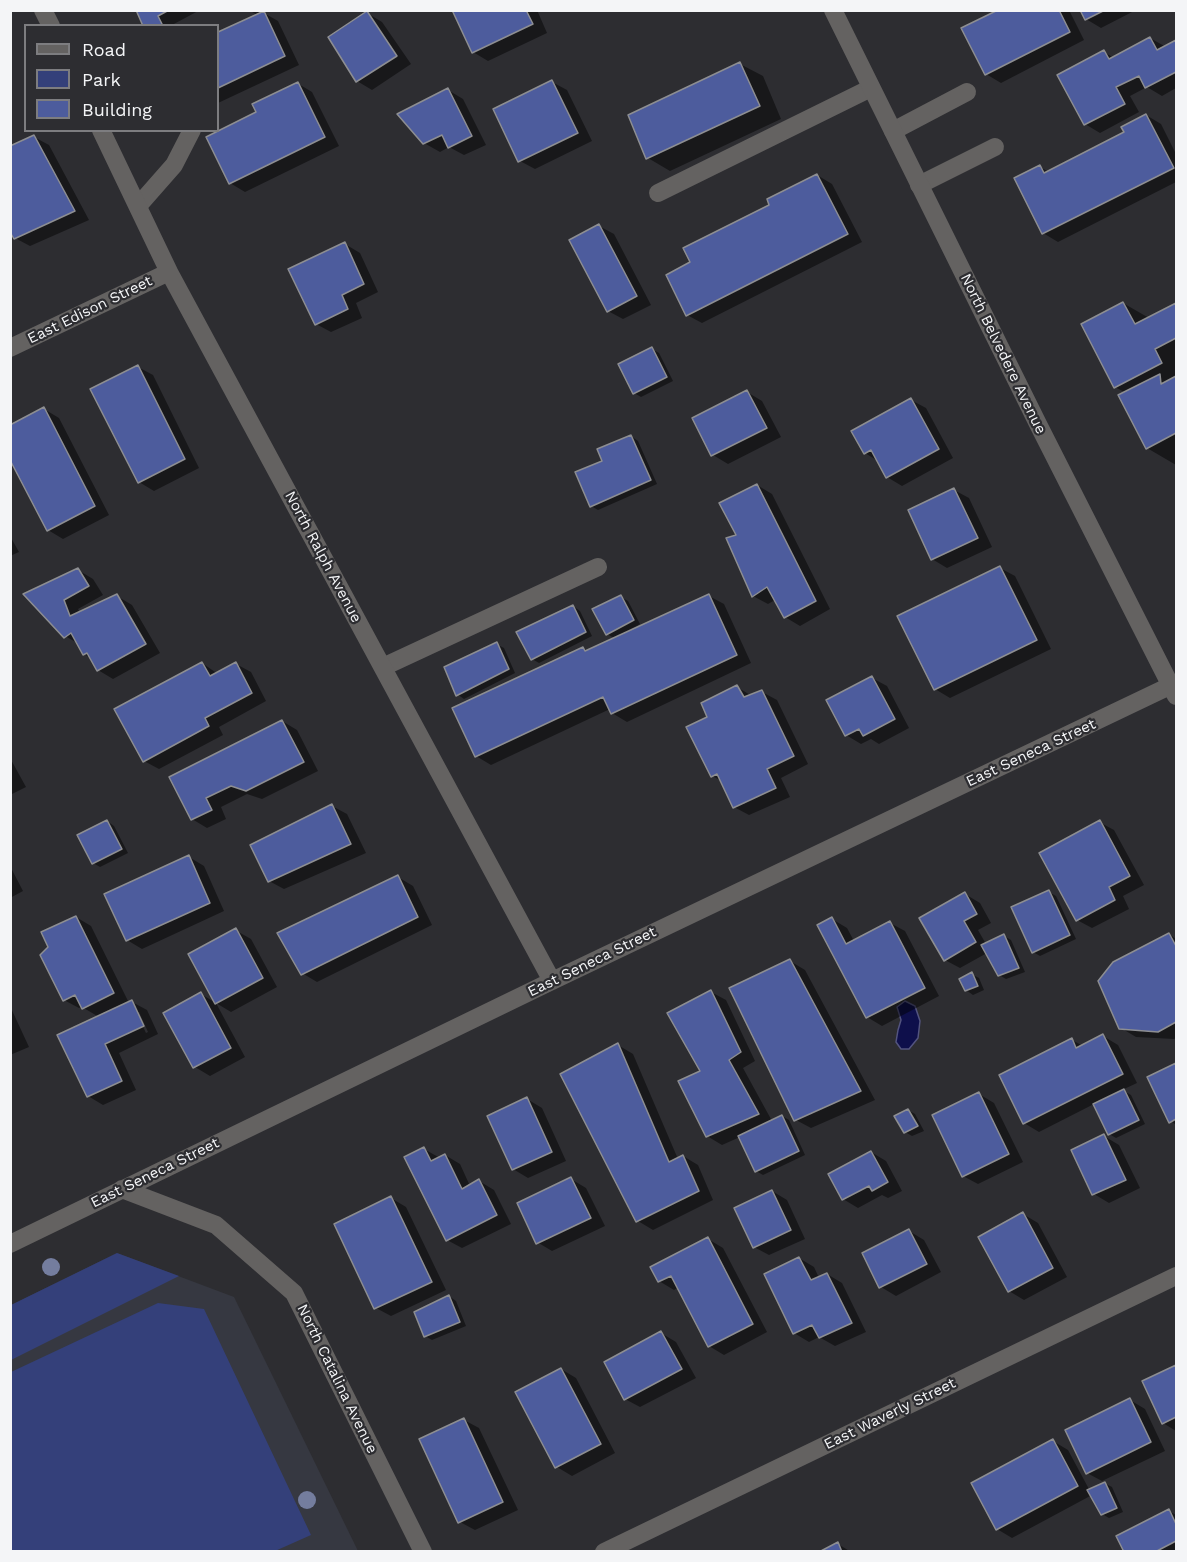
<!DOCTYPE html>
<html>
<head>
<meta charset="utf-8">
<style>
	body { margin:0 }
	#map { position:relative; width:1187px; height:1562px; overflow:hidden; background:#2d2d31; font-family:"Work Sans",sans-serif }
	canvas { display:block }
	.frame { position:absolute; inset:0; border:12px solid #f4f5f7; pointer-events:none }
	.legend { position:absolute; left:24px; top:24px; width:195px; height:108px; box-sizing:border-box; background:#2d2d31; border:2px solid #7d7d80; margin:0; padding:8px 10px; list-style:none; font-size:18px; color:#f4f5f7 }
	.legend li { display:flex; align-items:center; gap:12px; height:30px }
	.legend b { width:30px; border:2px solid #7d7d80 }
</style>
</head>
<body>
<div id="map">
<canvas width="1187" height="1562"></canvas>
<div class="frame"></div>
<ul class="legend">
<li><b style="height:8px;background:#646261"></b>Road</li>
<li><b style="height:16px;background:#34407a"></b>Park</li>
<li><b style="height:16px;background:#4d5c9d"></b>Building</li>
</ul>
</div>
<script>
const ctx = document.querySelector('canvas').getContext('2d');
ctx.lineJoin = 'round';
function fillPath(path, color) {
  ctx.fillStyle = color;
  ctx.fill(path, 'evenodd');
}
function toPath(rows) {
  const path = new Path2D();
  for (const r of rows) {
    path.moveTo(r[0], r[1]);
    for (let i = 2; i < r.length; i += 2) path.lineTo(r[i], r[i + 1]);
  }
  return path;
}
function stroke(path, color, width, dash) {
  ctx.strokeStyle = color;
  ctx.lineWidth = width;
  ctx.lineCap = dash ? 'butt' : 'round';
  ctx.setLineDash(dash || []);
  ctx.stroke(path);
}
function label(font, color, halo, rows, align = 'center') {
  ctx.font = font + ' "Work Sans",sans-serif';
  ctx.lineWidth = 4.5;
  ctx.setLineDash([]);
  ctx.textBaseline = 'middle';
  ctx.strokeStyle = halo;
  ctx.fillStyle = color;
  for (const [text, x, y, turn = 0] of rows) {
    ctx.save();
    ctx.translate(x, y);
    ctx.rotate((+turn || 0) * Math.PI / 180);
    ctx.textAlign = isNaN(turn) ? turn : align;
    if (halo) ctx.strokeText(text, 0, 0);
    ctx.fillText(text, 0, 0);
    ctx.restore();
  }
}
fillPath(toPath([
	[117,1253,234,1297,358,1551,11,1552,11,1305]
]), '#363841');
fillPath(toPath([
	[117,1253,179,1276,11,1360,11,1305],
	[158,1303,204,1309,311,1535,275,1551,11,1551,11,1372]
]), '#34407a');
const water = toPath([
	[905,1001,915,1006,920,1021,918,1038,909,1049,901,1049,896,1042,898,1030,901,1020,897,1007,905,1001]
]);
fillPath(water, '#0e0f4b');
stroke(water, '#53547f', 1.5);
fillPath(toPath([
	[137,10,200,10,172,25,173,26,145,26],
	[249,10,265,10,262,12,278,21,299,65,218,103,218,34,257,15],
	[453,10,537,10,547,33,488,61,473,52],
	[1001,10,1069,10,1084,40,1001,83,986,74],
	[1082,10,1136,10,1101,28,1086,19],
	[367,13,382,22,411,64,372,90,357,81],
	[1150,38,1166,47,1176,41,1176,88,1162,96,1147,87,1130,96,1139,112,1100,133,1085,124,1104,52,1114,58],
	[740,64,763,76,781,119,670,171,648,158],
	[552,82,567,90,592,141,535,169,520,161],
	[297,83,312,92,339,146,245,192,230,183,258,113],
	[448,90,463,99,486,145,464,155,449,147,440,152,424,143],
	[1146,115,1161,124,1176,154,1176,182,1058,242,1043,233,1040,167,1049,172,1126,133],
	[34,137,49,145,89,220,30,246,15,238],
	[817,175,832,184,862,242,702,323,687,315,692,263,770,206],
	[599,226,614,234,651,305,623,319,608,311],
	[345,244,360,253,378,292,356,303,362,318,331,332,316,324],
	[1123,303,1149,318,1176,304,1176,465,1147,448,1126,393,1115,387],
	[652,349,659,353,673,381,641,397,634,393],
	[138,367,153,375,199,468,154,491,139,482],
	[747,392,762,401,781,437,728,464,713,455],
	[911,400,926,408,953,458,902,486,887,477,878,461,865,453],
	[44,409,59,418,109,515,63,539,48,530],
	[631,436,638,441,657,484,598,510,591,506,604,461],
	[757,485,772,494,830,609,800,626,785,617,775,600,768,604,753,596,738,536],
	[954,490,969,498,992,547,947,568,932,559],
	[10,536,19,552,10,556],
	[1000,568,1015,576,1051,649,950,698,935,689],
	[78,570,93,579,103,595,78,609,80,613,117,596,132,605,160,653,113,679,98,670,92,659,84,654,79,644,65,636,26,595],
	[709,596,724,604,751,663,627,722,612,713,610,709,491,765,476,756,583,648,589,652,616,639,607,634,621,597,628,601,640,624,631,629,632,631],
	[573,606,580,611,592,636,539,663,532,659],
	[496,644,504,648,515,673,464,699,457,694],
	[202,663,218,674,236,664,251,672,266,701,219,727,223,735,159,769,144,761],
	[872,678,887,686,909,728,879,744,871,739,861,744,846,735],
	[737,687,752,696,762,692,777,700,808,764,781,778,790,797,749,815,734,807,722,781,712,776,709,717],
	[282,721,297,730,318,771,262,799,247,794,221,807,226,819,207,828,192,819,171,777],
	[10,758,26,787,10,795],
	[332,806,347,814,366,853,284,889,269,881],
	[107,821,114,826,128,853,100,867,93,863],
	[1099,822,1114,830,1144,885,1123,896,1129,909,1092,928,1077,920],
	[189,857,204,866,224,911,142,949,127,940],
	[10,866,23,891,10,898],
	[398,877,413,886,432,925,317,982,302,973],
	[1049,892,1056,896,1076,939,1040,956,1033,952],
	[965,894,980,903,991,923,978,930,986,944,1004,936,1011,940,1025,972,1006,979,999,975,987,953,960,968,945,960],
	[76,917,91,926,129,1003,132,1002,147,1010,158,1034,119,1053,136,1090,103,1105,88,1096,99,1017,82,1007,79,1008,64,1000],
	[136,1012,139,1012,148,1032,146,1033],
	[832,919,847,928,854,941,890,923,905,931,939,996,882,1026,867,1017],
	[235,930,251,939,277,987,231,1012,216,1003],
	[1169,934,1176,939,1176,1038,1174,1039,1136,1037,1121,1028],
	[790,961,805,970,875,1100,811,1128,796,1120],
	[971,974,979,978,984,990,973,995,966,990],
	[711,992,726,1000,755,1061,743,1068,772,1121,782,1116,789,1120,805,1155,763,1175,756,1171,740,1137,722,1145,707,1136,702,1072],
	[201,994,216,1003,245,1057,210,1076,195,1067],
	[10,1006,29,1047,10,1055],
	[1103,1036,1118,1045,1137,1083,1122,1090,1131,1095,1145,1124,1116,1138,1109,1134,1094,1104,1039,1132,1024,1123,1072,1040,1083,1046],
	[618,1045,633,1054,678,1159,683,1156,698,1165,713,1200,653,1230,638,1221],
	[1176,1065,1176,1125,1171,1121,1149,1078],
	[979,1094,994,1103,1023,1162,978,1184,963,1176],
	[527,1099,542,1108,566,1161,528,1178,513,1169,489,1116],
	[908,1110,915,1114,924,1131,912,1136,905,1132],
	[1104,1136,1119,1145,1140,1188,1109,1203,1094,1194],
	[424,1149,440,1158,445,1155,460,1164,470,1186,479,1181,494,1190,511,1224,462,1248,447,1240],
	[871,1152,886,1161,902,1191,888,1198,882,1195,858,1208,843,1199],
	[571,1179,586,1188,605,1226,552,1251,537,1242],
	[772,1191,787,1200,805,1239,769,1255,754,1247],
	[391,1198,406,1207,446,1290,391,1316,376,1308],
	[1023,1214,1038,1223,1067,1277,1024,1300,1009,1291],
	[909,1231,924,1240,941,1272,896,1296,881,1287],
	[708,1239,723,1248,767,1332,724,1355,709,1346,679,1287,674,1290,659,1281],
	[799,1258,814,1267,819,1278,827,1274,842,1283,866,1332,835,1346,819,1337,809,1342,794,1333],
	[449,1296,456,1301,466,1326,432,1340,425,1336],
	[661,1333,676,1342,696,1378,640,1407,625,1399],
	[1176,1367,1176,1431,1163,1423,1144,1382],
	[561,1369,576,1378,615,1453,572,1476,557,1467,517,1393],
	[1130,1400,1145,1409,1165,1451,1102,1481,1087,1473],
	[464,1420,479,1428,518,1510,475,1530,460,1522],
	[1053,1441,1068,1450,1090,1491,1104,1483,1112,1487,1123,1512,1109,1518,1102,1514,1092,1495,1012,1538,997,1529],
	[1169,1511,1176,1515,1176,1552,1125,1552],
	[838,1544,851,1552,823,1552]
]), '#0007');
const building = toPath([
	[136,10,169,10,158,16,163,26,143,26,136,10],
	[452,10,526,10,533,24,472,53,452,10],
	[998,10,1059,10,1070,32,985,75,961,28,998,10],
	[1080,10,1105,10,1085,20,1080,10],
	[264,11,285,56,218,88,218,32,264,11],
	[367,11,397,56,356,82,328,37,367,11],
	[1150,37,1157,50,1176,40,1176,72,1145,88,1139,76,1116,87,1125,104,1084,125,1057,75,1104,50,1109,59,1150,37],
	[740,62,760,106,646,159,628,115,740,62],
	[552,80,578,133,518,162,493,109,552,80],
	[298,82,325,137,229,184,206,137,256,112,252,104,298,82],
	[448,88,472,136,448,148,442,135,423,144,397,114,448,88],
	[1146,114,1174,168,1042,234,1014,178,1040,165,1044,173,1124,132,1121,127,1146,114],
	[34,135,75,211,14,239,10,232,10,146,34,135],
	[817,174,848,234,686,316,666,275,690,262,683,248,769,205,767,199,817,174],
	[599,224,637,296,607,312,569,240,599,224],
	[345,242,364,284,342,295,348,309,315,325,288,269,345,242],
	[1123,302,1135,324,1176,303,1176,338,1155,349,1162,363,1114,388,1081,324,1123,302],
	[652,347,667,377,633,394,618,364,652,347],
	[138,365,185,459,138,483,90,389,138,365],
	[1160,374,1161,384,1176,376,1176,433,1146,449,1118,395,1160,374],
	[747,390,767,428,711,456,692,418,747,390],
	[911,398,939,449,886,478,871,450,864,454,851,431,911,398],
	[44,407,95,506,47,531,10,460,10,425,44,407],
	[631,435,651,480,590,507,575,472,602,461,597,449,631,435],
	[757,484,816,601,784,618,767,587,752,597,726,538,736,535,719,503,757,484],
	[954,488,978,538,931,560,908,510,954,488],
	[1000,566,1037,640,934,690,897,616,1000,566],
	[78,568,89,586,64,600,70,616,117,594,146,644,97,671,87,653,83,655,71,633,64,638,23,594,78,568],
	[709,594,737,655,611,714,603,697,475,757,452,708,583,647,585,651,709,594],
	[621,595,634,620,606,635,592,609,621,595],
	[573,605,586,632,531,660,516,632,573,605],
	[497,642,509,669,456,696,444,667,497,642],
	[202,662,210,676,236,662,252,693,205,718,209,726,143,762,114,709,202,662],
	[872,676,895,719,863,736,859,729,845,736,826,700,872,676],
	[737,685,744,697,762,690,794,756,767,769,776,788,733,808,717,774,711,777,686,727,707,717,701,703,737,685],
	[282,720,304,762,246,791,231,786,206,798,212,810,191,820,169,777,282,720],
	[332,804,351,844,268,882,250,845,332,804],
	[107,820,122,849,92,864,77,835,107,820],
	[1100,820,1130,876,1109,887,1115,900,1076,921,1039,853,1100,820],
	[189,855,210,903,126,941,104,894,189,855],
	[398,875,418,917,301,975,277,933,398,875],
	[1049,890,1070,935,1032,953,1011,907,1049,890],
	[965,892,977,914,964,921,976,942,944,961,919,918,965,892],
	[76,916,114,993,82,1009,75,995,63,1001,40,955,48,947,41,932,76,916],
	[832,917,846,944,890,921,925,988,866,1018,817,925,832,917],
	[236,928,263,978,215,1004,188,954,236,928],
	[1169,933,1176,946,1176,1022,1158,1032,1119,1029,1098,981,1113,962,1169,933],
	[1004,934,1019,968,998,976,981,945,1004,934],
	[790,959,861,1091,794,1121,729,988,790,959],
	[972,972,978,986,965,991,959,979,972,972],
	[711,990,741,1052,729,1060,759,1114,706,1137,678,1081,700,1071,667,1013,711,990],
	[201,992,231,1048,193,1068,163,1013,201,992],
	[132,1000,144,1026,105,1044,122,1081,87,1097,57,1035,132,1000],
	[1103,1034,1123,1074,1023,1124,999,1075,1072,1038,1076,1048,1103,1034],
	[618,1043,669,1162,683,1155,699,1191,636,1222,560,1074,618,1043],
	[1176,1063,1176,1119,1169,1123,1147,1077,1176,1063],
	[1124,1089,1139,1120,1108,1135,1093,1104,1124,1089],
	[979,1092,1009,1154,962,1177,932,1115,979,1092],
	[527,1097,552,1152,512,1170,487,1116,527,1097],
	[908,1109,918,1126,904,1133,894,1116,908,1109],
	[782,1115,799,1151,755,1172,738,1136,782,1115],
	[1104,1134,1126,1180,1092,1195,1071,1150,1104,1134],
	[424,1147,431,1161,445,1154,462,1189,479,1179,497,1215,446,1241,404,1157,424,1147],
	[871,1151,888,1182,872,1191,869,1186,842,1200,828,1174,871,1151],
	[571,1177,591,1218,536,1244,517,1203,571,1177],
	[772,1190,791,1230,753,1248,734,1208,772,1190],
	[391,1196,432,1282,374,1309,334,1224,391,1196],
	[1023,1212,1053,1268,1008,1292,978,1237,1023,1212],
	[909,1229,927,1264,879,1288,862,1253,909,1229],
	[708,1237,753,1324,708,1347,671,1276,658,1282,650,1267,708,1237],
	[799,1257,811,1280,827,1273,852,1323,819,1338,812,1325,793,1334,764,1274,799,1257],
	[449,1295,460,1322,424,1337,414,1312,449,1295],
	[661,1331,682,1369,624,1400,604,1362,661,1331],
	[1176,1365,1176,1417,1162,1424,1142,1381,1176,1365],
	[561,1368,601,1444,555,1468,515,1392,561,1368],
	[1130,1398,1151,1442,1086,1474,1065,1430,1130,1398],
	[464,1418,503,1502,458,1523,419,1439,464,1418],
	[1053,1439,1078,1486,996,1530,971,1483,1053,1439],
	[1105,1482,1117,1508,1101,1515,1087,1490,1105,1482],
	[1169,1509,1176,1524,1176,1541,1155,1552,1124,1552,1116,1536,1169,1509],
	[838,1542,842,1552,819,1552,838,1542]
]);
fillPath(building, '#4d5c9d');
stroke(building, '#8d8e92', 1.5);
stroke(toPath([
	[893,131,967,92],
	[919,185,995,147],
	[658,193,871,88],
	[138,206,174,165,192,130],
	[383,667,598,567]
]), '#646261', 18);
stroke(toPath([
	[43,10,51,26],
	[833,10,1038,424,1176,696],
	[101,130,169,272,552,981],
	[10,348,169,272],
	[122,1189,216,1225,294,1293,423,1552],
	[10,1244,552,981,1176,683],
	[604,1552,1176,1276]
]), '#646261', 18);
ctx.fillStyle = '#747d9e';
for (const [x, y] of [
	[51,1267],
	[307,1500]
]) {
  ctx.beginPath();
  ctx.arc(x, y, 9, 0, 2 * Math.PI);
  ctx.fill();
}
label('15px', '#f4f5f7', '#2d2d31', [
	["East Edison Street",90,310,-26],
	["North Belvedere Avenue",1003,354,64],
	["North Ralph Avenue",323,557,62],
	["East Seneca Street",1031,753,-25],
	["East Seneca Street",592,962,-26],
	["East Seneca Street",155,1173,-26],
	["North Catalina Avenue",337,1379,64],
	["East Waverly Street",890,1414,-26]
]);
</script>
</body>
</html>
